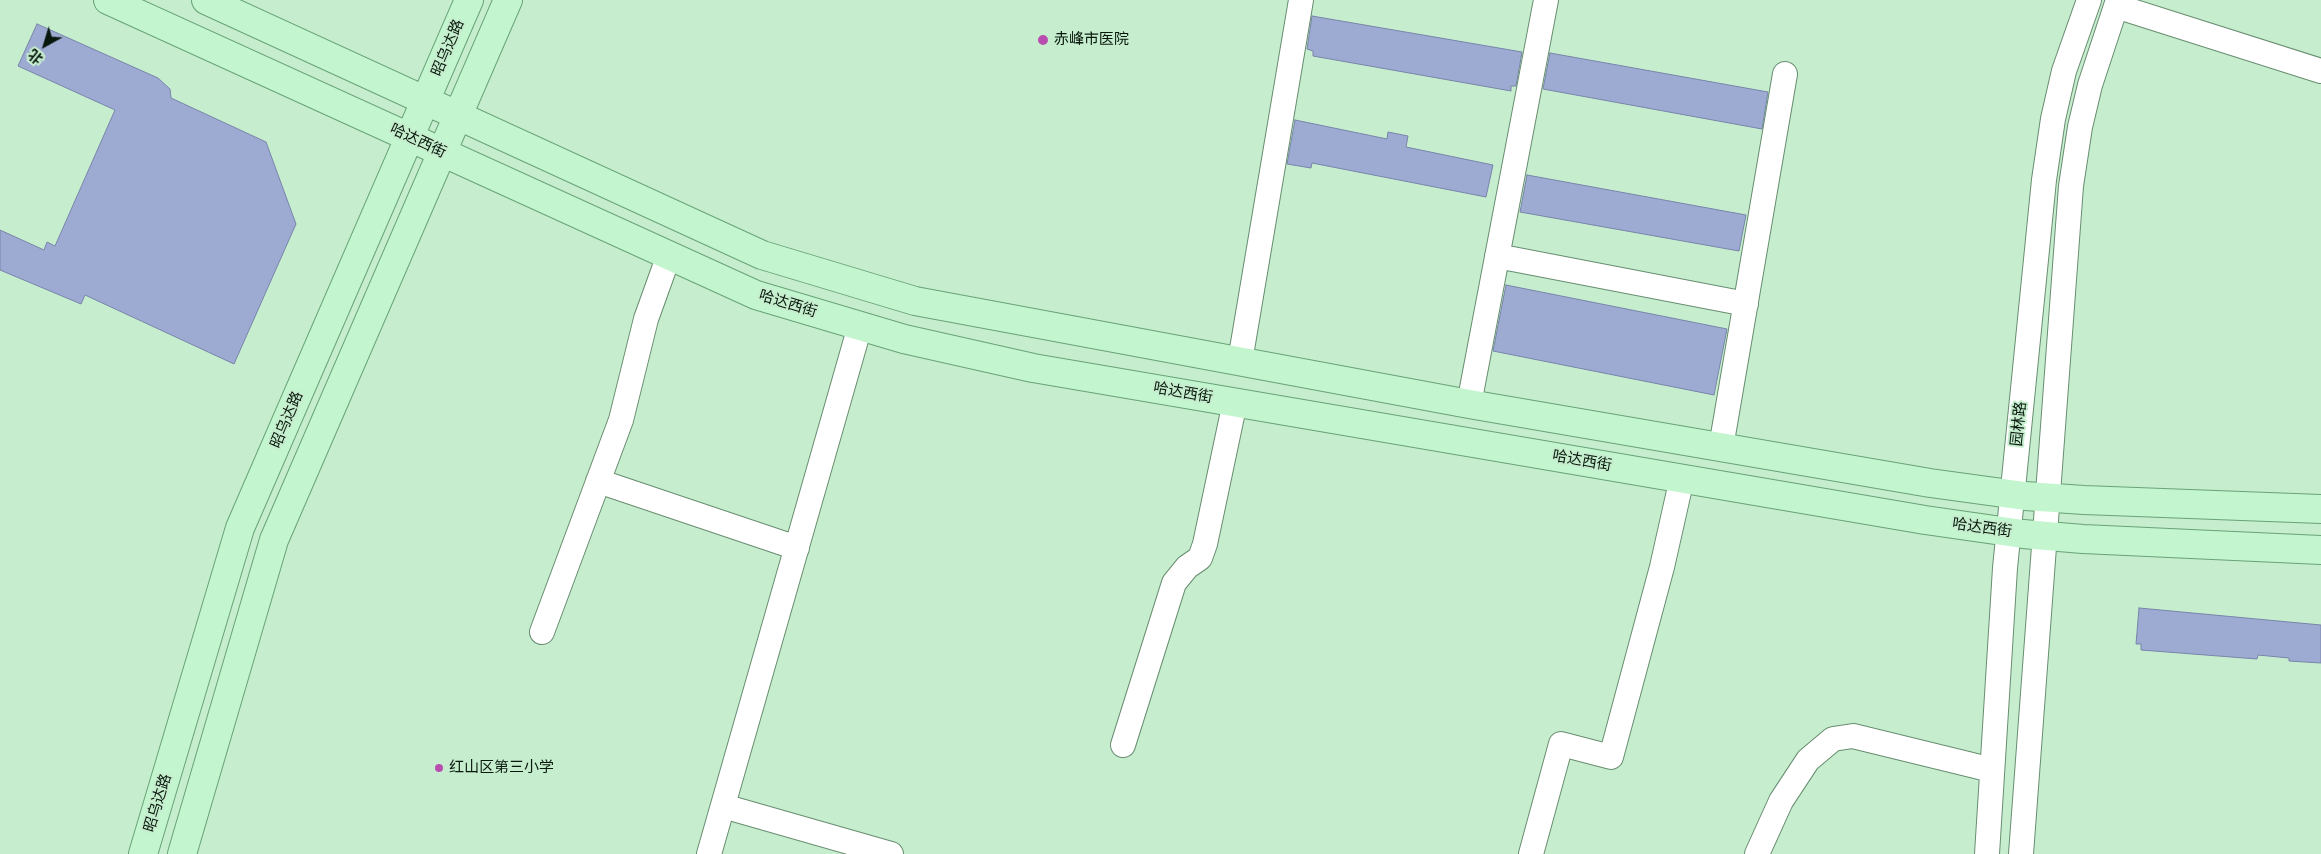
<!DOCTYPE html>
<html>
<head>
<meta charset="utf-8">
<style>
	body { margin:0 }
	#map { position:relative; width:2321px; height:854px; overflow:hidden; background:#c6eece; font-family:"Open Sans","Noto Sans SC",sans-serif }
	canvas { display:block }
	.north { position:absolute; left:20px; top:20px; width:50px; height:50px; -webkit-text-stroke:4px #c6eece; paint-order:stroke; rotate:219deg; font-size:14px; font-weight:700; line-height:20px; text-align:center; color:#09180d }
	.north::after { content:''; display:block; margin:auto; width:18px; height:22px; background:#09180d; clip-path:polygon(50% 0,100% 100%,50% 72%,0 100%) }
</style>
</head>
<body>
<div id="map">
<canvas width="2321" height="854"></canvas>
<div class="north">北</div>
</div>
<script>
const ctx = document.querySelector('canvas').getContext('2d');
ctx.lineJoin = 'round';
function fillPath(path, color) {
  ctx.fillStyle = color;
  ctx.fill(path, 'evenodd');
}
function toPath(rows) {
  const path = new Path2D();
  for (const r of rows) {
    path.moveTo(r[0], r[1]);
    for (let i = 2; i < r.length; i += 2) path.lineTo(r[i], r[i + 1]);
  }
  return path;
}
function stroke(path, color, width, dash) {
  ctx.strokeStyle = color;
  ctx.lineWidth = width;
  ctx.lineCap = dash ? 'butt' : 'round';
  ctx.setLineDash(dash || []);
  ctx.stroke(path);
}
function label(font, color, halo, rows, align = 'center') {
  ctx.font = font + ' "Open Sans","Noto Sans SC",sans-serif';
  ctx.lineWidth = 4;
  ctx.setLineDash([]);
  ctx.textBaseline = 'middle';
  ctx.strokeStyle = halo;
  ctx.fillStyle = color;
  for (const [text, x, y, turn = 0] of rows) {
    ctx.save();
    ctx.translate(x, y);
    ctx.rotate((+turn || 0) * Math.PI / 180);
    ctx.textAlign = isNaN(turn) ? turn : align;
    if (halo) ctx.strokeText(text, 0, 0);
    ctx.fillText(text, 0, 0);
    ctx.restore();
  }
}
const building = toPath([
	[1312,16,1522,52,1516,86,1511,86,1511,91,1313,56,1313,51,1307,49,1312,16],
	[37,24,158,78,170,89,171,98,266,142,296,224,234,364,85,295,81,304,0,270,0,230,44,250,47,242,55,246,115,110,18,66,37,24],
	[1550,53,1768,92,1762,129,1543,89,1550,53],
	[1295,120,1387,139,1388,132,1408,136,1406,147,1493,165,1486,197,1312,163,1311,168,1287,164,1295,120],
	[1527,175,1746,215,1739,251,1520,212,1527,175],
	[1506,285,1727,329,1714,395,1493,351,1506,285],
	[2139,608,2321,625,2321,663,2289,661,2289,658,2258,655,2257,659,2141,650,2141,644,2136,644,2139,608]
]);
fillPath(building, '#9daad2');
stroke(building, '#7884aa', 1);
const minor = toPath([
	[2116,6,2321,71],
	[1497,256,1746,304],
	[1240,361,1301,0],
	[1469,404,1546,0],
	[1721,447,1785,74],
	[598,481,797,548],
	[542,632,621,420,646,319,669,255],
	[1123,745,1174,583,1187,567,1200,558,1205,544,1235,402],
	[723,806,891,854],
	[709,854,860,326],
	[1531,854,1561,744,1611,757,1662,567,1682,478],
	[1757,854,1781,801,1808,760,1833,739,1853,736,1992,770],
	[1987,854,2005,568,2044,180,2053,119,2064,71,2089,0],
	[2021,854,2071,186,2080,127,2090,85,2118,0]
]);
const major = toPath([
	[108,0,756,295,904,339,1033,368,1925,520,2023,534,2083,539,2321,550],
	[206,0,762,255,915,301,1469,404,1930,483,2025,496,2084,500,2321,509],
	[143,854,240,528,469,0],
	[182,854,274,540,508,0]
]);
stroke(minor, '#688d70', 26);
stroke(major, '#68a376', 30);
stroke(minor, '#fff', 24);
stroke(major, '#c3f5cf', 28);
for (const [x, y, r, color] of [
	[1043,40,6,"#b84daf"],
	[439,768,5,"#b84daf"]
]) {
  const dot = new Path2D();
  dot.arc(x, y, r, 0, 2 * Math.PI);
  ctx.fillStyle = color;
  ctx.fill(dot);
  stroke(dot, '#c6eece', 2);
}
label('15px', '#09180d', '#c6eece', [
	["赤峰市医院",1054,40],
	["红山区第三小学",449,768]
], 'left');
label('15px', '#09180d', '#c6eece', [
	["昭乌达路",448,48,-67],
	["哈达西街",418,141,25],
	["哈达西街",788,304,17],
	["哈达西街",1183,393,10],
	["昭乌达路",287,420,-67],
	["园林路",2019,424,-84],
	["哈达西街",1582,461,10],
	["哈达西街",1982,528,8],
	["昭乌达路",158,803,-73]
]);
</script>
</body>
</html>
